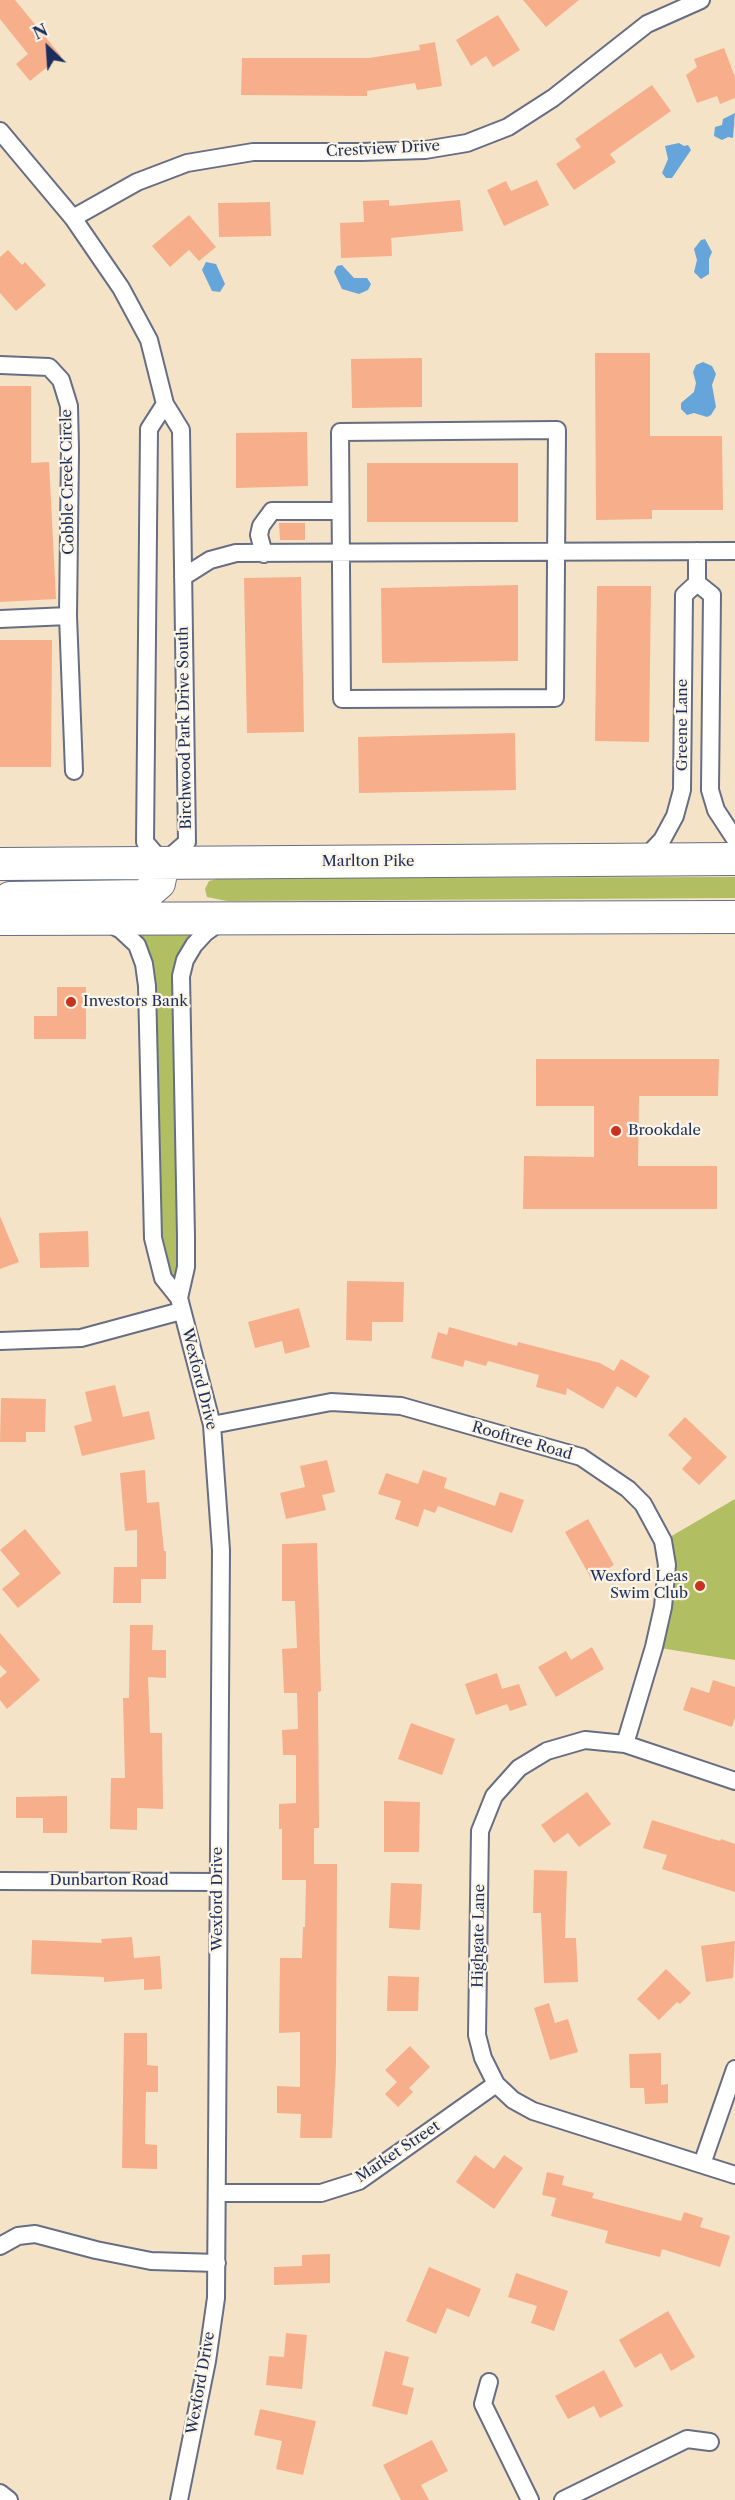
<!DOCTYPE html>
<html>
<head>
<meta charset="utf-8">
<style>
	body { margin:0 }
	#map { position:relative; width:735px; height:2500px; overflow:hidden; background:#f5e3c8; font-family:"Libre Caslon Text",serif }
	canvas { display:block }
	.north { position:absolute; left:18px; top:18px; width:60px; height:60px; -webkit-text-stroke:4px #fcf5e5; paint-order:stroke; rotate:335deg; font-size:16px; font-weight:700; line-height:24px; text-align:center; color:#1b2f5e }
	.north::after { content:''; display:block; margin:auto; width:21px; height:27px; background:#1b2f5e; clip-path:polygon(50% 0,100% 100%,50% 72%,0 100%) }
</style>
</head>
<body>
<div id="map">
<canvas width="735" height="2500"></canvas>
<div class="north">N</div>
</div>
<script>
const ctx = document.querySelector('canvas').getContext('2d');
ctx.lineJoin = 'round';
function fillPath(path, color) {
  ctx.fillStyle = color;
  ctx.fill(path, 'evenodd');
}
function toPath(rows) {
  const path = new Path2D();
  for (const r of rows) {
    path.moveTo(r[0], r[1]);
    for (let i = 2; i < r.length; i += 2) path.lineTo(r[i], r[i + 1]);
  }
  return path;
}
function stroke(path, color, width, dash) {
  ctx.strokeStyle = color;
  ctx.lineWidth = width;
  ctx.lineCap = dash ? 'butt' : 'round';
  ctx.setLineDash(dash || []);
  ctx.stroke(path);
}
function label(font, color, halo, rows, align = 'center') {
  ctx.font = font + ' "Libre Caslon Text",serif';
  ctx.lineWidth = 4.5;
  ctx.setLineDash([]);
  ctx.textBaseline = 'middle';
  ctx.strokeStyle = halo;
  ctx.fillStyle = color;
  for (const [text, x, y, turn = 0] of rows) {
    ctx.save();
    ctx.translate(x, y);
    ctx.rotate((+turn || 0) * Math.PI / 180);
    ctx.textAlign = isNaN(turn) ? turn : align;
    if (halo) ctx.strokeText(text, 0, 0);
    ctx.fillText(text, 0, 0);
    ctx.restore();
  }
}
fillPath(toPath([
	[735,877,735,898,227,901,207,897,205,889,209,881,221,878],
	[225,919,185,960,179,1298,163,1278,147,986,121,930],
	[735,1499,735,1660,654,1647,663,1541]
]), '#b1bf62');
fillPath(toPath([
	[735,113,733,138,728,137,722,140,714,136,715,127,722,125,723,119],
	[679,143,684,146,688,145,691,150,672,178,666,178,662,173,668,159,665,146],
	[705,239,712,252,709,259,709,274,701,279,694,272,697,260,694,249,701,240],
	[206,262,216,264,225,284,220,292,212,291,202,270],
	[342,265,354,278,367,278,371,284,368,290,359,294,342,289,334,272,337,266],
	[703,362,712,366,716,374,712,385,716,407,711,415,707,417,694,413,687,415,681,409,681,403,694,392,696,383,693,372,696,365]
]), '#66a5d9');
fillPath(toPath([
	[0,0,15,0,61,56,30,81,16,64,28,54,0,19],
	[523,0,579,0,546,27],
	[498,15,520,50,493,67,486,56,471,66,456,40],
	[435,42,442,86,417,90,415,83,367,91,367,96,241,95,242,58,369,58,420,50,419,45],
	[724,48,735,77,735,98,720,104,717,96,697,103,686,75,697,67,694,59],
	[652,85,671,111,610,154,616,162,574,190,556,164,581,147,575,139],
	[537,180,549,205,504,226,487,190,506,181,511,191],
	[389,200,389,206,460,200,463,231,391,238,392,256,341,258,340,223,364,222,363,201],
	[270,202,271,236,219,237,218,203],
	[189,215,216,247,199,261,189,250,170,267,152,246],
	[8,250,22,265,25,262,46,285,16,311,0,293,0,257],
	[595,353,650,353,650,436,722,436,723,510,652,510,652,519,596,520],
	[422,358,422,407,352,408,351,359],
	[0,386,31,386,31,463,49,462,56,599,0,602],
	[307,432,308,486,236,488,236,433],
	[367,463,518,463,518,522,367,522],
	[279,523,305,523,305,540,280,540],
	[301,577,304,732,247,733,244,578],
	[518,585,518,661,382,663,381,588],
	[597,586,651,586,649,742,595,741],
	[0,640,52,640,51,767,0,767],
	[515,733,516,790,359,793,358,737],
	[57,987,86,987,86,1039,34,1039,34,1016,57,1016],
	[536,1059,719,1059,718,1096,639,1096,638,1166,717,1166,717,1209,523,1209,524,1156,594,1157,594,1106,536,1106],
	[0,1216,19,1262,0,1269],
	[88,1231,89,1267,40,1268,39,1233],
	[347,1281,404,1282,403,1322,372,1322,372,1341,346,1340],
	[299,1308,310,1347,285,1354,282,1341,255,1348,248,1322],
	[449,1327,517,1346,518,1342,600,1363,614,1371,621,1359,650,1376,636,1398,617,1386,603,1409,567,1388,566,1395,536,1387,539,1375,488,1361,486,1366,465,1360,463,1367,431,1358,438,1332,447,1335],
	[115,1385,123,1417,149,1411,155,1439,82,1456,74,1426,92,1421,85,1392],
	[1,1398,46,1399,45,1432,26,1432,26,1442,0,1442],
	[685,1417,727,1457,699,1485,682,1469,692,1458,668,1435],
	[327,1460,335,1492,322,1495,326,1510,286,1519,280,1493,305,1487,300,1466],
	[145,1470,147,1503,159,1502,164,1551,166,1551,166,1579,141,1579,141,1603,113,1603,114,1567,137,1567,137,1530,125,1531,120,1473],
	[423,1470,447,1478,444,1488,495,1506,500,1492,524,1500,512,1533,438,1506,435,1513,424,1509,418,1527,395,1519,401,1501,378,1494,386,1473,418,1484],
	[588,1519,614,1565,591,1578,565,1532],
	[25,1529,61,1573,18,1608,2,1589,20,1574,0,1550],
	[317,1543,321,1691,318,1692,319,1828,314,1828,314,1864,337,1864,336,2064,332,2138,300,2138,301,2114,277,2113,277,2086,300,2087,300,2032,279,2033,280,1958,302,1958,303,1927,305,1927,306,1880,282,1880,282,1829,279,1829,279,1804,296,1803,296,1755,283,1755,282,1730,298,1729,297,1693,284,1693,282,1649,297,1648,295,1601,282,1601,282,1544],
	[130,1625,153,1625,152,1650,166,1650,166,1678,148,1677,150,1733,162,1733,163,1809,137,1808,137,1830,110,1829,111,1778,125,1778,123,1698,129,1698],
	[0,1633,40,1680,7,1709,0,1700,0,1678,7,1672,0,1665],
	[592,1647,604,1669,556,1697,538,1667,566,1651,571,1660],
	[497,1673,502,1689,519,1684,527,1705,510,1711,507,1704,476,1715,465,1684],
	[713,1680,735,1687,735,1717,732,1727,683,1710,691,1687,709,1693],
	[411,1723,455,1739,442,1775,398,1759],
	[587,1792,611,1824,579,1847,568,1833,554,1843,541,1825],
	[67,1796,67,1833,43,1833,43,1818,16,1818,16,1797],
	[384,1801,420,1802,419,1852,384,1852],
	[652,1820,720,1841,721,1839,735,1844,735,1892,662,1869,667,1855,643,1848],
	[534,1870,567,1871,565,1938,576,1938,578,1982,544,1983,541,1913,533,1913],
	[391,1883,422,1884,420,1930,389,1928],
	[132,1937,134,1958,160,1956,162,1989,144,1990,144,1979,104,1982,104,1977,31,1974,32,1940,102,1943,101,1939],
	[735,1941,733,1978,706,1982,701,1946],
	[666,1969,691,1993,680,2004,677,2002,659,2020,637,1999],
	[388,1976,419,1977,418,2011,387,2011],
	[549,2003,555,2023,568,2019,578,2052,550,2060,534,2008],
	[124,2033,147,2033,147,2065,158,2066,158,2092,146,2092,145,2144,157,2145,157,2169,122,2168],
	[410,2046,430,2067,409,2088,413,2092,398,2107,385,2094,397,2082,385,2070],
	[661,2053,661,2085,668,2084,668,2103,645,2104,644,2088,630,2088,629,2054],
	[475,2155,494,2169,504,2155,523,2168,494,2209,456,2182],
	[547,2172,564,2176,562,2185,594,2193,592,2198,681,2221,684,2212,703,2218,700,2227,730,2236,720,2267,662,2249,660,2257,605,2243,608,2231,551,2216,556,2198,542,2195],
	[330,2254,330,2283,274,2285,274,2267,302,2266,302,2255],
	[429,2267,481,2289,469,2317,447,2308,436,2334,406,2321],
	[516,2273,568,2291,554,2331,531,2323,537,2306,508,2297],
	[668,2311,695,2357,671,2371,661,2353,635,2368,619,2340],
	[286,2333,307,2335,302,2389,266,2385,269,2356,284,2357],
	[385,2351,409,2357,402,2385,414,2388,407,2415,372,2406],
	[604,2370,623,2406,600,2418,594,2406,568,2419,555,2396],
	[260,2409,316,2421,303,2475,276,2469,282,2441,254,2435],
	[432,2440,448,2471,421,2485,429,2500,401,2500,383,2465]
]), '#f7ae8a');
const street = toPath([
	[0,131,73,218,121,288,149,340,165,404],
	[73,218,137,182,187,163,253,152,361,152,425,150,467,143,508,127,553,98,647,24,701,0],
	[0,365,49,367,61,380,69,406,70,450,68,616,0,619],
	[165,404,181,430,187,842,163,863,145,842,149,429,165,404],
	[557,430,555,698,342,699,340,432,557,430],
	[697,551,697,583],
	[264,554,259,535,261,526,272,511,340,511],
	[183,577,210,560,236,553,735,551],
	[68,616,74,771],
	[643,860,662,840,675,816,682,790,684,595,697,583,712,595,710,790,716,810,735,839],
	[108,923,121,930,137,945,144,964,147,986,153,1238,163,1278,179,1298,186,1267,186,1237,181,976,185,960,194,945,205,933,220,922],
	[179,1298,212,1425,221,1550,216,2298,207,2361,179,2500],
	[0,1341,81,1338,181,1311],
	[212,1425,331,1402,401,1406,581,1457,628,1489,643,1504,663,1541,667,1565,663,1607,654,1647,625,1744],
	[735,1781,625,1744,585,1740,547,1751,519,1768,494,1796,480,1831,477,2035,483,2058,496,2084,513,2100,533,2111,735,2175],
	[0,1881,218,1882],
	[702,2164,735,2069],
	[218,2193,321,2193,359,2181,496,2084],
	[0,2246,18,2236,35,2234,96,2250,151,2261,217,2263],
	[489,2382,483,2404,530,2500],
	[0,2493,9,2500],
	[563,2500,687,2439,710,2442]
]);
const highway = toPath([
	[0,864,735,859],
	[10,898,144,896,159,883,163,863],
	[0,919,735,917]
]);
stroke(street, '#676e83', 20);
stroke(highway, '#676e83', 34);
stroke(street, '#fff', 16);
stroke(highway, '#fff', 32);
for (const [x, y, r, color] of [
	[71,1002,6,"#c8321e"],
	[616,1131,6,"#c8321e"],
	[700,1586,6,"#c8321e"]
]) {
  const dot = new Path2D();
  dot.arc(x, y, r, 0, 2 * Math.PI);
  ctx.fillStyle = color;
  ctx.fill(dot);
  stroke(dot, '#fcf5e5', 2);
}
label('15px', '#1b2f5e', '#fcf5e5', [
	["Crestview Drive",383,149,-3],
	["Cobble Creek Circle",68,482,-91],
	["Greene Lane",683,725,-90],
	["Birchwood Park Drive South",185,728,-91],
	["Marlton Pike",368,862],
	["Wexford Drive",199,1379,76],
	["Rooftree Road",522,1441,16],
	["Dunbarton Road",109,1881],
	["Wexford Drive",218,1899,-90],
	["Highgate Lane",479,1936,-89],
	["Market Street",398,2152,-34],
	["Wexford Drive",201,2383,-80]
]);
label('15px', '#1b2f5e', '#fcf5e5', [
	["Investors Bank",83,1002],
	["Brookdale",628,1131],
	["Wexford Leas",688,1577,"right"],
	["Swim Club",688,1594,"right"]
], 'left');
</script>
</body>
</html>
